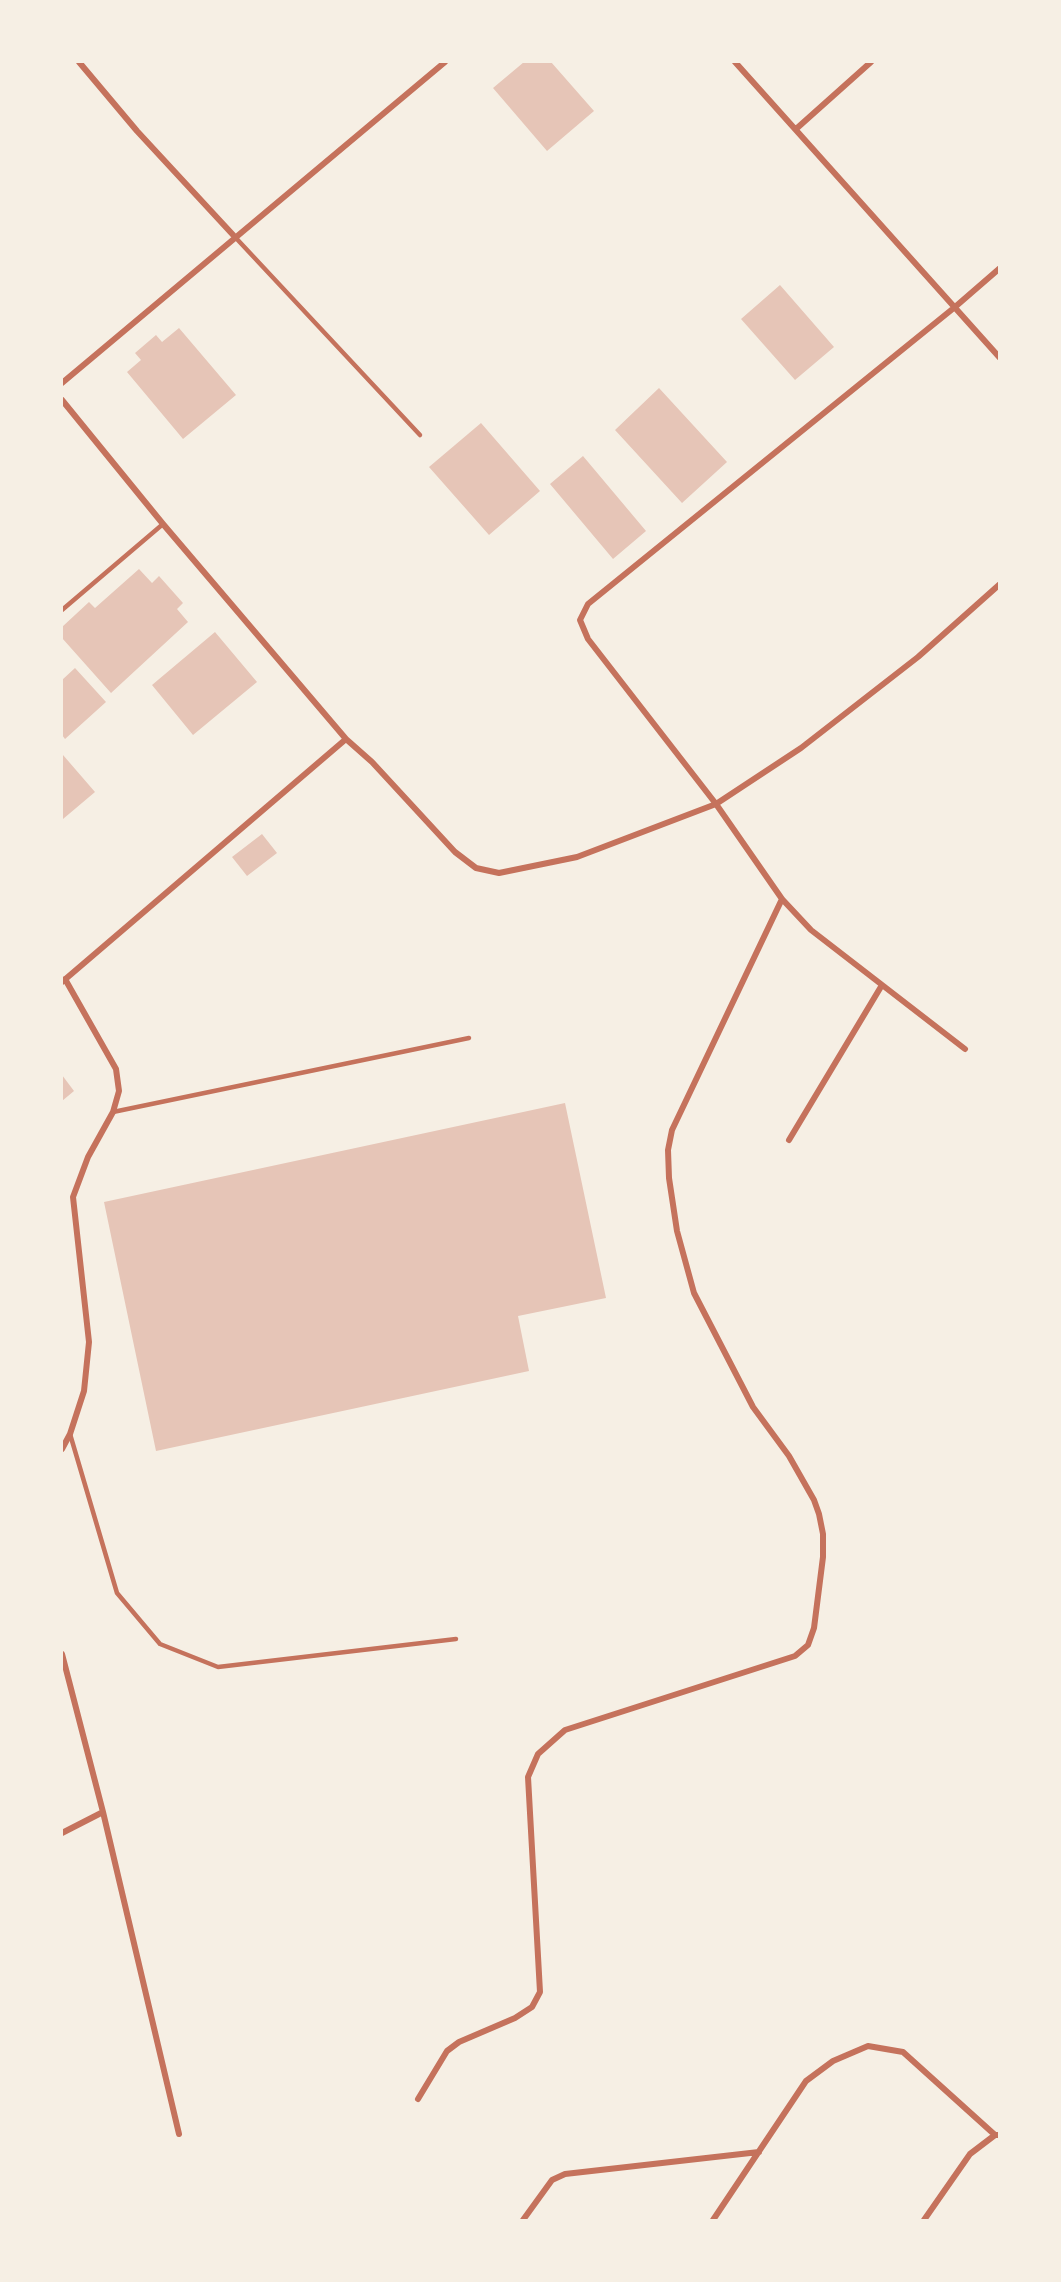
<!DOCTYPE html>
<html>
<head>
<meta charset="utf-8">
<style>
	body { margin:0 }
	#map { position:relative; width:1061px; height:2282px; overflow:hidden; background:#f6efe4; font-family:Rubik,sans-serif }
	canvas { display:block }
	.frame { position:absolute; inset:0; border:63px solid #f6efe4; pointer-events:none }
</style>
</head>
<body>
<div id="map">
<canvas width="1061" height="2282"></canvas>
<div class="frame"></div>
</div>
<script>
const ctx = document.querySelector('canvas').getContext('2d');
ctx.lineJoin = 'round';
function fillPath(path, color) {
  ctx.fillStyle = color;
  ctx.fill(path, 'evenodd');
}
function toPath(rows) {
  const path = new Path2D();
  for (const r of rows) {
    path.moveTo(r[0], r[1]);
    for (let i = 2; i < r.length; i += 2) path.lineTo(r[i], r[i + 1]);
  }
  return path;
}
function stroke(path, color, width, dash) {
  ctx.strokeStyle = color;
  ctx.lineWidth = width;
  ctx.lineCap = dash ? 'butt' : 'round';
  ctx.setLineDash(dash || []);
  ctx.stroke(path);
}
fillPath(toPath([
	[524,62,551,62,594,111,547,151,493,88],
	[780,285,834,347,795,380,741,319],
	[179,328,236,395,183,439,127,372,141,360,135,353,156,335,162,342],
	[659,388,727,462,682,503,615,430],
	[481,423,540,491,489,535,429,467],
	[583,456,646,531,613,559,550,484],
	[139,569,152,583,159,576,183,603,177,609,188,622,111,693,62,638,62,627,89,602,95,608],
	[215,632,257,682,193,735,152,685],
	[75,668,106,702,65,739,62,735,62,680],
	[63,755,95,792,63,819,62,757],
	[262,834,277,853,247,876,232,857],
	[62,1075,74,1091,62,1101],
	[565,1103,606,1298,518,1316,529,1371,156,1451,104,1202]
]), '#e6c5b7');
stroke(toPath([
	[235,237,420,435],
	[62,610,163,524],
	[113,1112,469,1038],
	[70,1434,117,1593,160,1644,218,1667,456,1639]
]), '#c5725c', 4.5);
stroke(toPath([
	[79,62,137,131,235,237],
	[735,62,1000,358],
	[796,129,871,62],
	[62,383,445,62],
	[62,400,163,524,346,739],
	[62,982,346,739,372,762,455,852,476,868,499,873,577,857,716,804,801,748,918,657,1000,584],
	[965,1049,811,930,782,899,716,804,588,639,580,620,588,604,955,307,1000,268],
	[789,1140,882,985],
	[62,1449,70,1434,84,1391,89,1342,73,1197,88,1157,113,1112,119,1091,116,1069,65,979],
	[62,1654,103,1812,179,2134],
	[62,1833,103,1812],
	[418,2099,447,2051,459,2042,515,2018,532,2007,540,1992,528,1777,538,1754,565,1730,795,1656,808,1645,814,1628,823,1557,823,1534,819,1514,814,1500,789,1456,753,1407,694,1293,677,1231,669,1178,668,1150,672,1130,782,899],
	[523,2220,552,2180,565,2174,759,2152],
	[713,2220,806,2081,833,2061,868,2046,903,2052,995,2135],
	[924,2220,970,2154,995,2135,1000,2135]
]), '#c5725c', 6);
</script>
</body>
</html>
